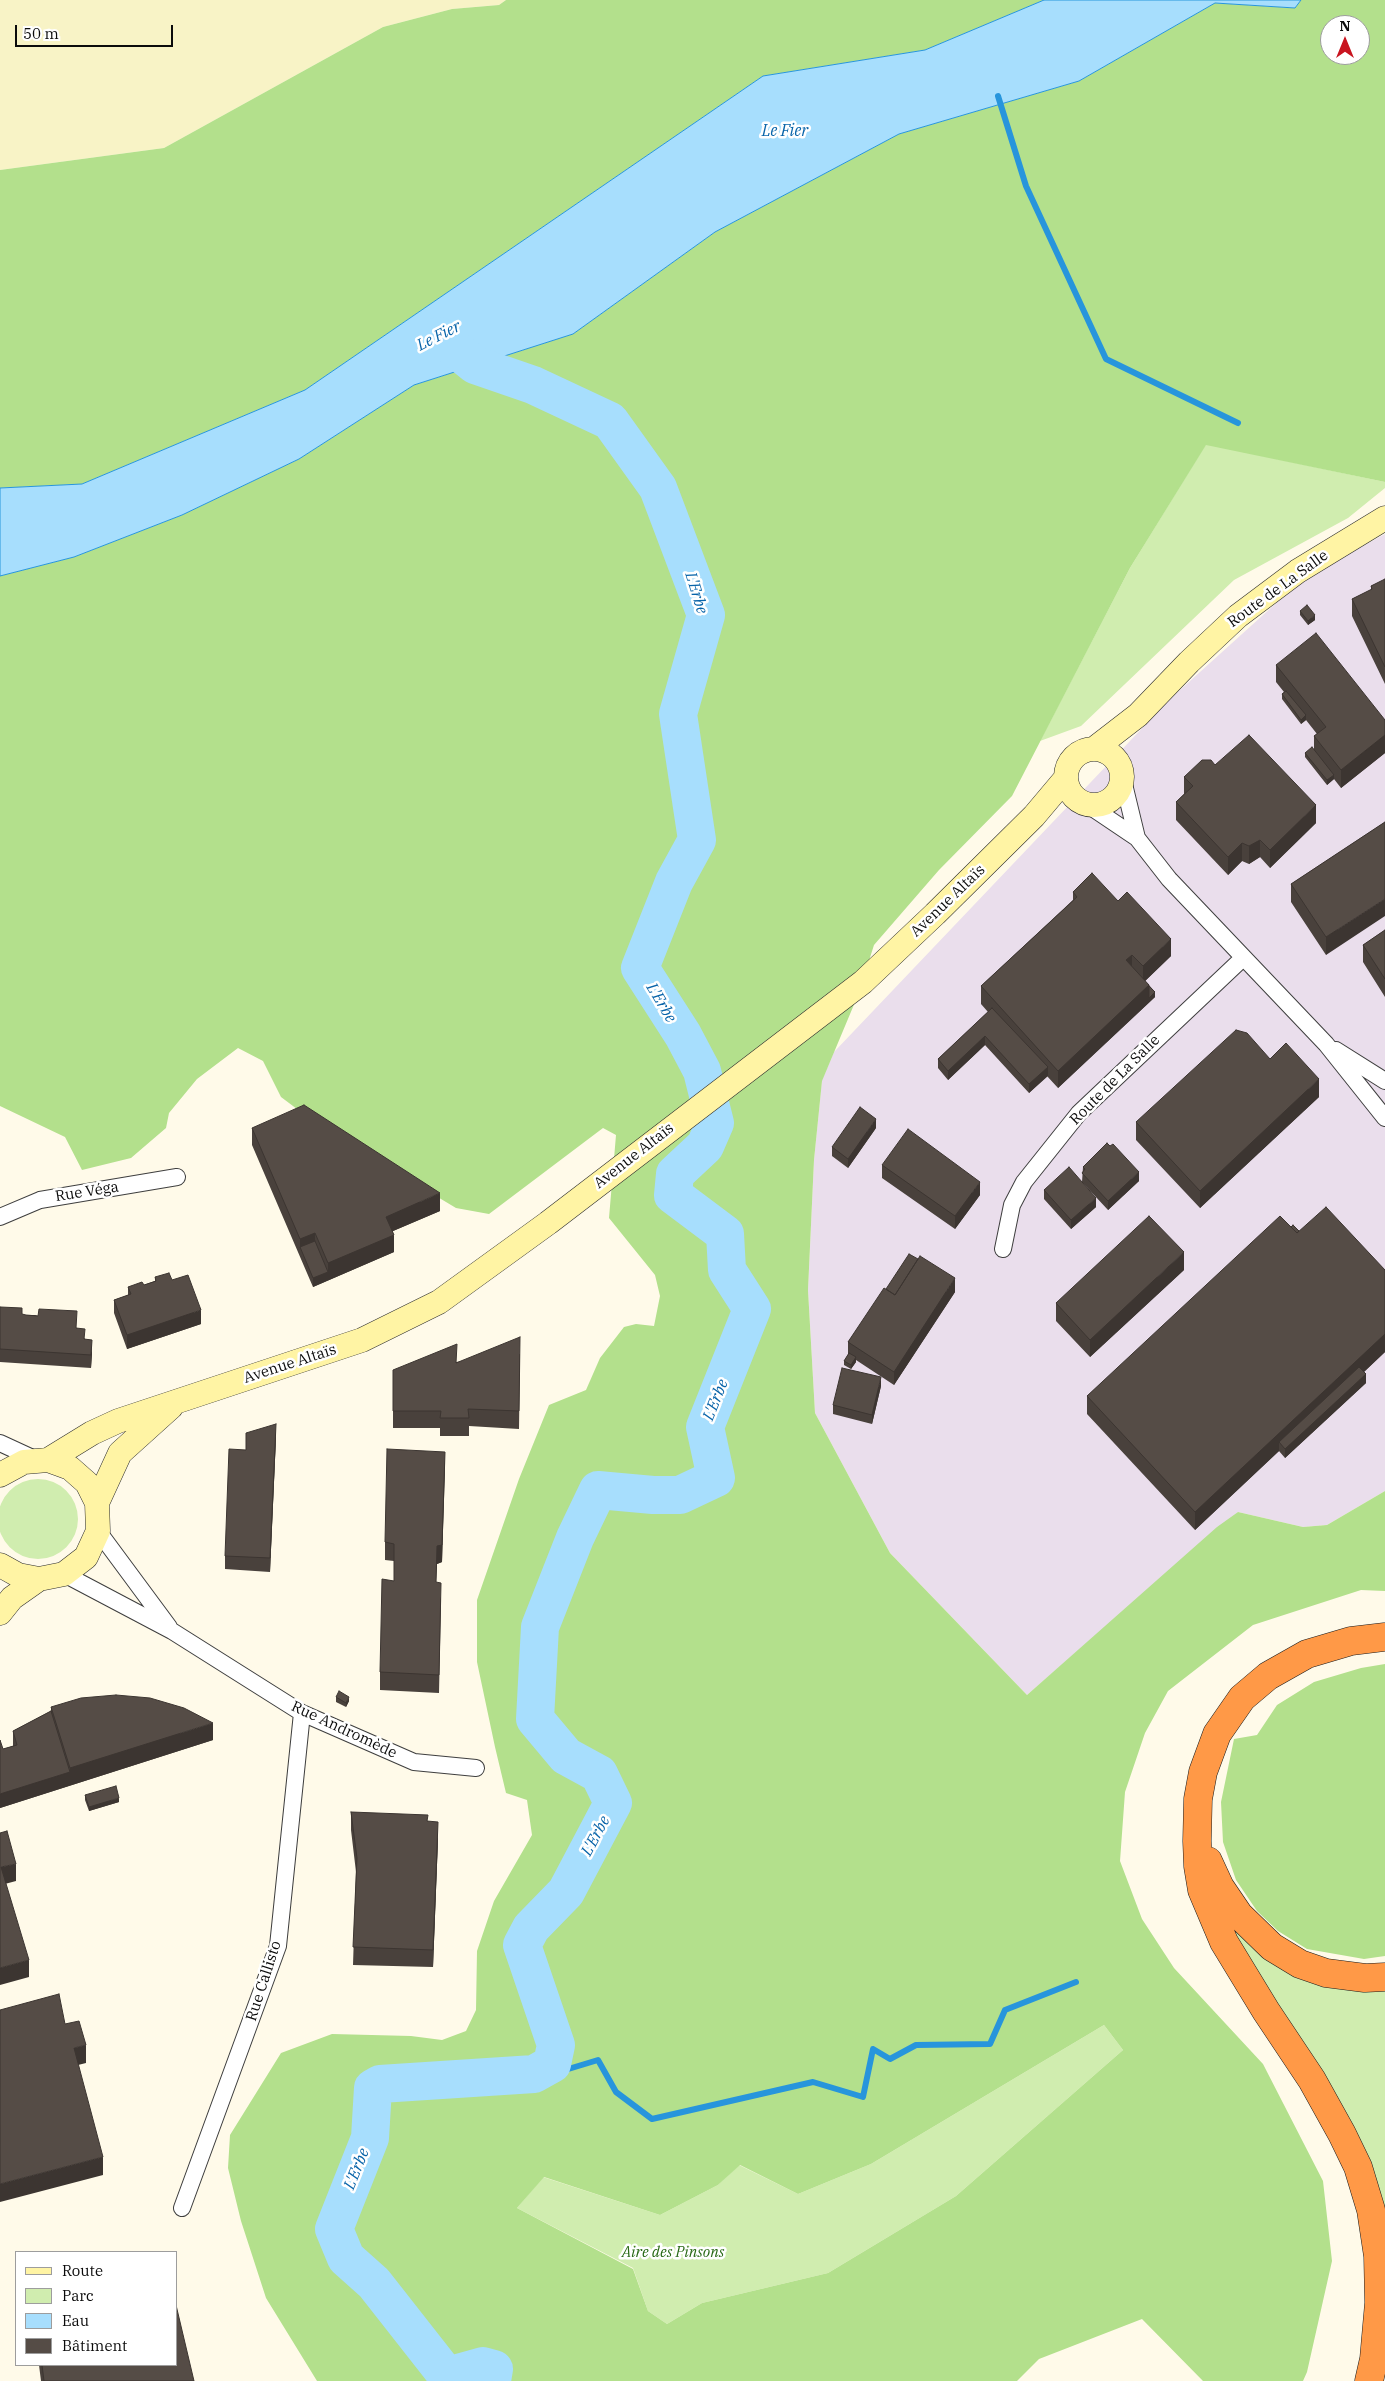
<!DOCTYPE html>
<html>
<head>
<meta charset="utf-8">
<style>
	body { margin:0 }
	#map { position:relative; width:1385px; height:2381px; overflow:hidden; background:#fffae9; font-family:"IBM Plex Serif",serif }
	canvas { display:block }
	.legend { position:absolute; left:15px; top:2251px; width:162px; height:115px; box-sizing:border-box; background:#fff; border:1px solid #9d9d9d; margin:0; padding:6px 9px; list-style:none; font-size:15px; color:#0b0b0b }
	.legend li { display:flex; align-items:center; gap:10px; height:25px }
	.legend b { width:25px; border:1px solid #9d9d9d }
	.north { position:absolute; left:1320px; top:15px; width:50px; height:50px; box-sizing:border-box; background:#fff; border:1px solid #9d9d9d; border-radius:50%; rotate:0deg; font-size:14px; font-weight:700; line-height:20px; text-align:center; color:#0b0b0b }
	.north::after { content:''; display:block; margin:auto; width:18px; height:22px; background:#c91520; clip-path:polygon(50% 0,100% 100%,50% 72%,0 100%) }
	.scale { position:absolute; left:15px; top:25px; width:158px; height:22px; box-sizing:border-box; border:2px solid #0b0b0b; border-top:0; padding-left:6px; font-size:15px; line-height:18px; white-space:nowrap; color:#0b0b0b; -webkit-text-stroke:4px #fff; paint-order:stroke }
</style>
</head>
<body>
<div id="map">
<canvas width="1385" height="2381"></canvas>
<ul class="legend">
<li><b style="height:6px;background:#fff4a4"></b>Route</li>
<li><b style="height:14px;background:#d0edaf"></b>Parc</li>
<li><b style="height:14px;background:#a7defd"></b>Eau</li>
<li><b style="height:14px;background:#554c46"></b>Bâtiment</li>
</ul>
<div class="north">N</div>
<div class="scale">50 m</div>
</div>
<script>
const ctx = document.querySelector('canvas').getContext('2d');
ctx.lineJoin = 'round';
function fillPath(path, color) {
  ctx.fillStyle = color;
  ctx.fill(path, 'evenodd');
}
function toPath(rows) {
  const path = new Path2D();
  for (const r of rows) {
    if (r.length === 3) {
      path.moveTo(r[0] + r[2], r[1]);
      path.arc(r[0], r[1], r[2], 0, 2 * Math.PI);
      continue;
    }
    path.moveTo(r[0], r[1]);
    for (let i = 2; i < r.length; i += 2) path.lineTo(r[i], r[i + 1]);
  }
  return path;
}
function stroke(path, color, width, dash) {
  ctx.strokeStyle = color;
  ctx.lineWidth = width;
  ctx.lineCap = dash ? 'butt' : 'round';
  ctx.setLineDash(dash || []);
  ctx.stroke(path);
}
function label(font, color, halo, rows, align = 'center') {
  ctx.font = font + ' "IBM Plex Serif",serif';
  ctx.lineWidth = 5;
  ctx.setLineDash([]);
  ctx.textBaseline = 'middle';
  ctx.strokeStyle = halo;
  ctx.fillStyle = color;
  for (const [text, x, y, turn = 0] of rows) {
    ctx.save();
    ctx.translate(x, y);
    ctx.rotate((+turn || 0) * Math.PI / 180);
    ctx.textAlign = isNaN(turn) ? turn : align;
    if (halo) ctx.strokeText(text, 0, 0);
    ctx.fillText(text, 0, 0);
    ctx.restore();
  }
}
fillPath(toPath([
	[1385,534,1385,1491,1327,1525,1303,1527,1238,1512,1027,1695,890,1553,815,1413,808,1290,814,1160,822,1080,834,1052,1169,700,1304,578]
]), '#eadeec');
fillPath(toPath([
	[0,0,506,0,499,5,452,9,383,27,164,148,0,170]
]), '#f8f3c6');
fillPath(toPath([
	[1206,444,1385,482,1385,488,1348,518,1234,580,1081,726,1040,741,1130,568],
	[38,1519,40],
	[1233,1924,1385,1991,1385,2243,1227,1927],
	[1104,2025,1123,2050,956,2196,828,2273,702,2303,667,2324,648,2311,633,2268,517,2208,543,2177,660,2215,718,2185,739,2165,798,2194,871,2164]
]), '#d0edaf');
fillPath(toPath([
	[506,0,1044,0,925,50,763,76,305,390,82,484,0,488,0,170,164,148,383,27,452,9,499,5],
	[1301,0,1385,0,1385,482,1206,445,1130,568,1012,796,939,870,874,945,858,995,822,1081,814,1160,808,1290,815,1413,890,1553,1027,1695,1217,1527,1238,1512,1303,1527,1327,1525,1385,1491,1385,1591,1361,1590,1253,1625,1168,1691,1145,1733,1125,1792,1120,1861,1142,1919,1174,1968,1263,2064,1323,2181,1332,2261,1307,2372,1303,2381,1203,2381,1142,2319,1039,2359,1017,2381,317,2381,266,2298,241,2221,228,2168,230,2135,281,2053,332,2034,411,2036,442,2040,466,2031,476,2010,477,1951,494,1901,532,1835,527,1800,506,1793,495,1747,477,1662,477,1600,519,1479,549,1405,586,1390,600,1358,624,1327,636,1324,654,1326,660,1296,655,1275,609,1218,616,1135,603,1128,489,1214,456,1208,321,1127,281,1097,263,1061,238,1048,197,1079,169,1113,166,1128,131,1158,82,1170,65,1137,0,1106,0,576,74,557,182,515,299,459,414,385,573,334,715,232,899,134,1079,81,1215,3,1295,8],
	[1330,25,1360,25,1360,55,1330,55],
	[1104,2025,1123,2050,956,2196,828,2273,702,2303,667,2324,648,2311,633,2269,517,2208,544,2177,660,2215,718,2185,740,2165,798,2194,871,2164],
	[1385,1664,1385,1956,1364,1959,1307,1949,1278,1931,1257,1911,1236,1880,1223,1842,1221,1802,1234,1739,1257,1735,1277,1705,1314,1682,1361,1668]
]), '#b3e08c');
const water = toPath([
	[1044,0,1301,0,1295,8,1215,3,1079,81,899,134,715,232,573,334,414,385,299,459,182,515,74,557,0,576,0,488,82,484,305,390,763,76,925,50,1044,0]
]);
fillPath(water, '#a7defd');
stroke(water, '#2795dc', 1);
stroke(toPath([
	[998,96,1026,186,1106,359,1238,423],
	[552,2064,565,2070,598,2060,616,2092,652,2119,813,2082,863,2097,873,2049,890,2059,916,2045,990,2044,1005,2010,1076,1982]
]), '#2795dc', 6);
stroke(toPath([
	[439,336,475,365,533,385,610,421,658,488,706,615,678,714,697,840,674,882,640,968,683,1035,702,1071,715,1123,705,1146,675,1174,673,1195,725,1234,727,1270,752,1309,705,1427,716,1478,680,1495,653,1495,598,1490,575,1538,540,1627,535,1719,566,1756,599,1774,613,1803,566,1892,531,1928,522,1945,556,2045,552,2064,534,2074,380,2084,373,2088,370,2138,334,2229,346,2258,374,2283,447,2376,483,2366,494,2369,492,2381]
]), '#a7defd', 38);
const street = toPath([
	[1123,780,1137,838],
	[1088,805,1137,838,1169,879,1326,1044,1385,1118],
	[1336,1050,1385,1081],
	[0,1217,40,1200,177,1177],
	[1003,1249,1012,1205,1024,1182,1079,1113,1243,958],
	[0,1443,39,1461],
	[98,1531,169,1627],
	[64,1574,172,1631,302,1713,414,1762,476,1768],
	[182,2208,278,1946,302,1713]
]);
const secondary = toPath([
	[1094,777,28],
	[1094,749,1138,715,1189,662,1238,616,1298,571,1385,518],
	[48,1460,92,1433,118,1421,362,1340,439,1302,548,1223,863,982,935,914,1034,816,1066,778],
	[0,1475,24,1462,48,1460,70,1468,87,1483,97,1503,98,1531,86,1557,64,1574,39,1579,18,1575,0,1565],
	[97,1503,120,1453,171,1407],
	[0,1613,12,1598,39,1579]
]);
const highway = toPath([
	[1208,1861,1220,1887,1239,1915,1272,1947,1300,1964,1326,1973,1365,1978,1385,1977],
	[1369,2381,1374,2359,1379,2303,1378,2256,1371,2210,1358,2167,1342,2134,1312,2080,1266,2011,1224,1942,1202,1890,1198,1866,1197,1841,1198,1799,1203,1772,1217,1734,1242,1698,1268,1676,1307,1654,1351,1641,1385,1637]
]);
stroke(street, '#3e3e3e', 18);
stroke(secondary, '#2d2d2d', 25);
stroke(highway, '#1c1c1c', 29);
stroke(street, '#fff', 16);
stroke(secondary, '#fff4a4', 24);
stroke(highway, '#ff9947', 28);
fillPath(toPath([
	[1385,580,1385,684,1352,616,1352,599,1371,590,1371,586],
	[1300,611,1315,620,1308,625,1300,615],
	[1276,665,1385,720,1385,753,1341,788,1334,779,1327,785,1305,757,1305,753,1314,749,1314,736,1317,734,1306,720,1301,724,1282,699,1282,694,1284,692,1276,682],
	[1215,765,1316,823,1270,868,1260,857,1249,864,1242,861,1228,875,1176,820,1176,802,1184,794,1184,777],
	[1385,822,1326,955,1291,902,1291,884],
	[1073,892,1118,901,1171,956,1145,981,1155,997,1058,1088,1047,1076,1029,1093,985,1045,948,1080,938,1068,938,1059,988,1012,981,1004,981,986,1073,900],
	[1385,930,1385,997,1363,962,1363,945],
	[1270,1059,1319,1097,1200,1208,1136,1140,1136,1122],
	[252,1128,440,1211,393,1231,394,1252,313,1287,252,1145],
	[876,1128,848,1168,832,1156,832,1147],
	[882,1165,980,1195,955,1229,882,1178],
	[1083,1167,1139,1181,1108,1210,1082,1182],
	[1044,1190,1096,1207,1071,1229,1044,1199],
	[1291,1227,1385,1270,1385,1352,1364,1372,1366,1383,1285,1458,1279,1451,1195,1530,1087,1414,1087,1396],
	[1184,1270,1090,1357,1056,1321,1056,1303],
	[155,1277,172,1280,201,1324,127,1349,114,1313,114,1300,128,1295,128,1287,144,1285,155,1281],
	[886,1289,955,1292,894,1385,856,1360,856,1362,851,1369,844,1365,844,1361,848,1355,848,1342],
	[0,1307,22,1315,35,1315,77,1328,85,1339,92,1353,91,1368,0,1362],
	[520,1354,519,1429,469,1426,469,1436,440,1436,440,1428,393,1428,393,1370],
	[881,1386,872,1424,833,1414,833,1405],
	[276,1437,270,1572,225,1569,225,1556,246,1450],
	[445,1469,442,1562,437,1564,436,1582,441,1600,439,1693,380,1690,380,1672,394,1581,394,1561,385,1560,385,1542],
	[336,1697,349,1701,346,1707,336,1702],
	[51,1707,213,1740,0,1808,3,1749,13,1746,13,1731,51,1711],
	[85,1795,119,1802,89,1811,85,1800],
	[351,1812,428,1821,438,1839,433,1967,353,1965,356,1872,351,1830],
	[39,2365,176,2365,194,2381,41,2381]
]), '#49413c');
fillPath(toPath([
	[1315,615,1315,620,1308,625,1308,621],
	[1306,715,1306,720,1301,724,1301,720],
	[1385,735,1385,753,1341,788,1341,770],
	[1334,775,1334,779,1327,785,1327,780],
	[1316,805,1316,823,1270,868,1270,850],
	[1260,840,1260,857,1249,864,1249,846],
	[1242,843,1242,861,1228,875,1228,857],
	[1385,899,1385,916,1326,955,1326,937],
	[1171,939,1171,956,1143,983,1143,966],
	[1132,955,1132,972,1126,960],
	[1149,985,1155,992,1155,997,1058,1088,1058,1071],
	[985,1036,985,1045,948,1080,948,1071],
	[1048,1067,1048,1076,1029,1093,1029,1084],
	[1319,1079,1319,1097,1200,1208,1200,1191],
	[876,1119,876,1128,848,1168,848,1159],
	[1139,1172,1139,1181,1108,1210,1108,1201],
	[980,1182,980,1195,955,1229,955,1216],
	[440,1193,440,1211,386,1234,386,1217],
	[1096,1198,1096,1207,1071,1229,1071,1220],
	[315,1233,315,1250,300,1248,300,1239],
	[394,1235,394,1252,313,1287,313,1278,328,1272,328,1263],
	[1184,1252,1184,1270,1090,1357,1090,1340],
	[955,1278,955,1292,894,1385,894,1372],
	[201,1310,201,1324,127,1349,127,1335],
	[1385,1334,1385,1352,1284,1447,1279,1442,1279,1451,1195,1530,1195,1512],
	[92,1340,92,1353,91,1368,91,1355],
	[856,1357,856,1362,851,1369,851,1365],
	[1366,1374,1366,1383,1285,1458,1285,1449],
	[881,1377,881,1386,872,1424,872,1415],
	[276,1424,276,1437,270,1572,270,1558],
	[445,1452,442,1562,437,1564,437,1546],
	[349,1697,349,1701,346,1707,346,1703],
	[213,1723,213,1740,0,1808,0,1794,70,1772,70,1768],
	[119,1798,119,1802,89,1811,89,1807],
	[438,1822,438,1839,433,1967,433,1950],
	[16,1864,16,1881,1,1885,1,1867],
	[29,1960,29,1977,0,1985,0,1968],
	[86,2045,86,2063,74,2066,74,2048],
	[103,2157,103,2175,0,2202,0,2184]
]), '#3c3531');
const building = toPath([
	[1385,579,1385,667,1352,599,1372,589,1371,586,1385,579],
	[1307,605,1315,615,1308,621,1300,611,1307,605],
	[1316,633,1385,720,1385,735,1341,770,1314,736,1326,727,1276,665,1316,633],
	[1286,691,1306,715,1301,720,1282,694,1286,691],
	[1249,735,1316,805,1270,850,1260,840,1249,846,1242,843,1228,857,1176,802,1193,786,1184,777,1202,760,1211,760,1215,765,1249,735],
	[1312,747,1334,775,1327,780,1305,753,1312,747],
	[1385,822,1385,899,1326,937,1291,884,1385,822],
	[1092,873,1118,901,1127,892,1171,939,1143,966,1132,955,1126,960,1149,985,1058,1071,981,986,1077,897,1073,892,1092,873],
	[1385,930,1385,979,1363,945,1385,930],
	[1149,986,1155,992,1149,998,1149,986],
	[992,1008,1048,1067,1029,1084,985,1036,948,1071,938,1059,992,1008],
	[1236,1030,1247,1033,1270,1059,1286,1043,1319,1079,1200,1191,1136,1122,1236,1030],
	[304,1105,440,1193,386,1217,394,1235,328,1263,315,1233,300,1239,252,1128,304,1105],
	[860,1107,876,1119,848,1159,832,1147,860,1107],
	[908,1129,980,1182,955,1216,882,1165,908,1129],
	[1107,1143,1110,1146,1113,1144,1139,1172,1108,1201,1082,1173,1085,1169,1083,1167,1107,1143],
	[1069,1167,1096,1198,1071,1220,1044,1190,1069,1167],
	[1326,1207,1385,1270,1385,1334,1195,1512,1087,1396,1280,1216,1297,1233,1326,1207],
	[1149,1216,1184,1252,1090,1340,1056,1303,1149,1216],
	[1293,1225,1299,1231,1297,1233,1291,1227,1293,1225],
	[315,1241,328,1272,313,1278,300,1247,315,1241],
	[909,1254,918,1259,895,1295,886,1289,909,1254],
	[920,1256,955,1278,894,1372,848,1342,884,1288,895,1295,920,1256],
	[169,1273,172,1280,188,1275,201,1310,127,1335,114,1300,131,1294,128,1287,142,1282,144,1285,156,1281,155,1277,169,1273],
	[0,1307,22,1308,22,1314,26,1315,38,1316,39,1309,77,1311,76,1328,85,1329,84,1339,92,1340,91,1355,0,1349,0,1307],
	[520,1337,519,1411,468,1409,469,1418,440,1418,441,1411,393,1411,393,1370,457,1344,456,1363,520,1337],
	[849,1353,856,1357,851,1365,844,1361,849,1353],
	[1359,1367,1366,1374,1285,1449,1279,1442,1359,1367],
	[842,1368,881,1377,872,1415,833,1405,842,1368],
	[276,1424,270,1558,225,1556,229,1449,246,1450,246,1433,276,1424],
	[387,1449,445,1452,442,1545,437,1546,436,1582,441,1583,439,1675,380,1672,382,1579,394,1581,394,1544,385,1542,387,1449],
	[339,1691,349,1697,346,1703,336,1697,339,1691],
	[116,1695,150,1698,184,1708,213,1723,70,1768,51,1707,81,1698,116,1695],
	[51,1711,70,1772,0,1794,0,1740,3,1749,17,1745,13,1731,51,1711],
	[116,1786,119,1798,89,1807,85,1795,116,1786],
	[351,1812,428,1815,427,1821,438,1822,433,1950,353,1947,357,1858,351,1812],
	[7,1831,16,1864,1,1867,29,1960,0,1968,0,1833,7,1831],
	[59,1994,65,2024,79,2021,86,2045,74,2048,103,2157,0,2184,0,2010,59,1994],
	[176,2305,194,2381,44,2381,42,2365,176,2365,176,2305]
]);
fillPath(building, '#554c46');
stroke(building, '#3c3531', 1);
label('15px', '#0b0b0b', '#fff', [
	["Route de La Salle",1278,589,-36],
	["Avenue Altaïs",948,901,-44],
	["Route de La Salle",1115,1080,-45],
	["Avenue Altaïs",634,1156,-38],
	["Rue Véga",87,1192,-9],
	["Avenue Altaïs",290,1364,-18],
	["Rue Andromède",344,1730,25],
	["Rue Callisto",264,1981,-72]
]);
label('italic 15px', '#286915', '#fff', [
	["Aire des Pinsons",673,2253]
]);
label('italic 16px', '#0864a9', '#fff', [
	["Le Fier",785,131],
	["Le Fier",439,336,-27],
	["L'Erbe",696,593,73],
	["L'Erbe",661,1003,59],
	["L'Erbe",716,1400,-68],
	["L'Erbe",596,1836,-62],
	["L'Erbe",357,2169,-68]
]);
</script>
</body>
</html>
